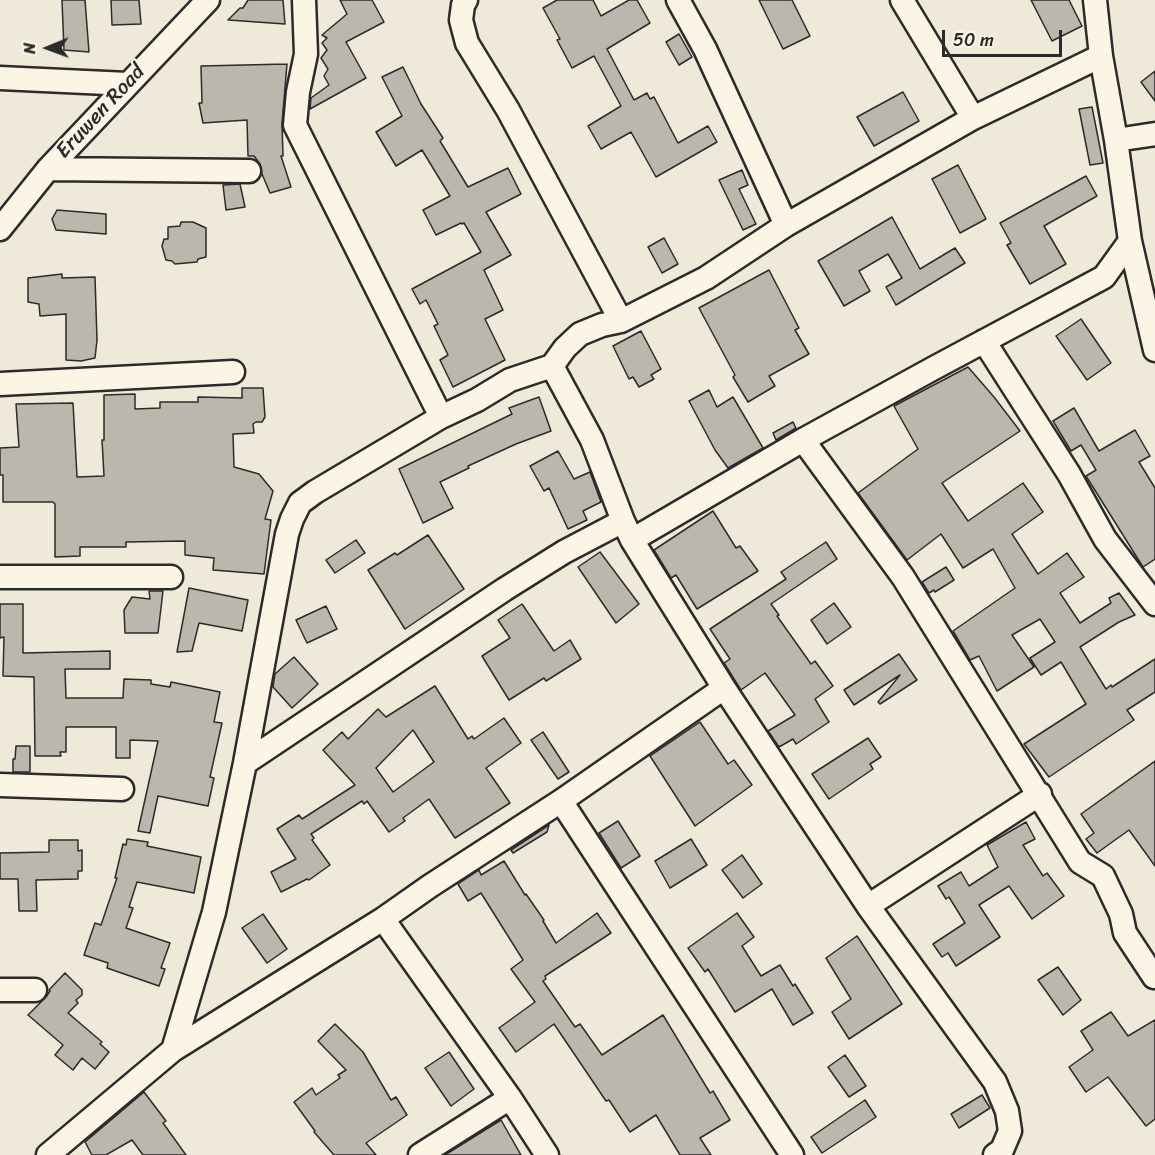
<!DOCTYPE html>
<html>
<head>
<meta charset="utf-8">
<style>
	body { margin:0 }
	#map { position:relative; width:1155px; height:1155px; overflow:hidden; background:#efe9da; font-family:Sriracha,sans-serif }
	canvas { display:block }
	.north { position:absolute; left:18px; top:18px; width:60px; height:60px; -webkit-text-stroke:4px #fcf5e5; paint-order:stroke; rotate:269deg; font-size:16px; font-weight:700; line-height:24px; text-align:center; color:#2b2b2b }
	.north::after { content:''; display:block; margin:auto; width:21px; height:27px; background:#2b2b2b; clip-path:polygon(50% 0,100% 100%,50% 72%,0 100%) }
	.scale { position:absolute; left:942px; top:30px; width:120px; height:27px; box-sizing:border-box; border:3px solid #2b2b2b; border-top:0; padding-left:8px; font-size:18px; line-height:21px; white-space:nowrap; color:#2b2b2b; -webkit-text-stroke:4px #fcf5e5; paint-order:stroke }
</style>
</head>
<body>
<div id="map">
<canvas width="1155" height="1155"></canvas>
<div class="north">N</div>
<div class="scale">50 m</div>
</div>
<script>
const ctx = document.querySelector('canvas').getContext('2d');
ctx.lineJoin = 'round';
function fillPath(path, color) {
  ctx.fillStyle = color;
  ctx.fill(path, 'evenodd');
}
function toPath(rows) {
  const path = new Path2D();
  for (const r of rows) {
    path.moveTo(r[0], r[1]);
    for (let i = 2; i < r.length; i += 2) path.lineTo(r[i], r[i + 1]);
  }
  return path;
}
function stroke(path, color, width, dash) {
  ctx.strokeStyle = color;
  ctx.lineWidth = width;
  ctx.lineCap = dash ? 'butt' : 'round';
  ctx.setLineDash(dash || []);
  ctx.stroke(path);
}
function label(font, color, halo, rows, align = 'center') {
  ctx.font = font + ' Sriracha,sans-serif';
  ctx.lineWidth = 4.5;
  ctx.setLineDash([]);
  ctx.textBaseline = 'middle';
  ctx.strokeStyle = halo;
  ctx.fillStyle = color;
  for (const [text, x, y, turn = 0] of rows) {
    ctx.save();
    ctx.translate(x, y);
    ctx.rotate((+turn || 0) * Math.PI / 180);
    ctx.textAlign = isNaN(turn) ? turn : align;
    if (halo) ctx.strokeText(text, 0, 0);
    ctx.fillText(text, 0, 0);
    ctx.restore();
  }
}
const building = toPath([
	[62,0,85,0,89,52,64,50,62,0],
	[111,0,139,0,141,24,112,25,111,0],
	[248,0,283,0,285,24,228,20,240,8,243,8,248,0],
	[340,0,372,0,384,22,346,42,366,78,310,109,311,98,329,85,324,76,328,69,321,58,327,50,322,43,327,38,322,35,347,14,340,0],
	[557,0,593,0,601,16,629,0,637,0,650,23,607,49,634,100,647,93,650,99,654,97,678,143,708,126,717,142,656,177,631,132,601,149,588,126,621,106,594,56,572,68,557,40,560,39,543,8,557,0],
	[759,0,792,0,810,36,783,49,759,0],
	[1031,0,1069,0,1082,26,1052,41,1031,0],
	[679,34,692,57,679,65,666,42,679,34],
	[287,64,282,124,283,156,281,156,291,187,270,193,262,174,260,164,254,156,248,156,247,120,203,123,199,103,202,103,201,66,287,64],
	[403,67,421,104,443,138,440,141,468,187,508,168,521,194,486,212,511,255,484,270,503,310,485,319,505,360,453,387,440,360,448,355,434,326,438,324,426,300,420,304,412,289,481,252,464,223,462,224,461,223,436,235,423,210,450,196,422,150,396,166,376,132,402,116,382,77,403,67],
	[1155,71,1155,101,1141,82,1155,71],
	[903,92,919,121,874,146,857,117,903,92],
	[1092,107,1103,163,1090,165,1079,109,1092,107],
	[958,165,986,219,960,233,932,179,958,165],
	[742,170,748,185,739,189,756,224,743,230,719,180,742,170],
	[1086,176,1097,196,1044,226,1066,264,1030,284,1007,245,1011,243,1000,223,1086,176],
	[240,184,245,207,226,210,223,185,240,184],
	[57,210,106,214,106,234,56,230,52,219,57,210],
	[892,217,920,269,955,248,965,263,896,305,886,287,902,278,888,254,859,271,870,291,844,306,818,261,892,217],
	[181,222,193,222,206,228,206,257,198,259,197,262,175,264,172,261,166,260,162,246,164,239,168,239,168,227,180,226,181,222],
	[664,238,678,264,662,273,648,247,664,238],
	[769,270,799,328,795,330,809,354,769,376,775,386,748,402,733,377,735,375,699,308,769,270],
	[62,274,62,278,95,277,97,340,95,358,81,361,66,360,66,314,40,316,39,304,28,302,28,278,62,274],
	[1081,319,1111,363,1087,380,1056,336,1081,319],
	[641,331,661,369,651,375,654,379,639,387,633,377,629,379,613,346,641,331],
	[968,367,994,397,1020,431,942,483,968,521,1023,483,1043,512,1012,534,1038,574,1067,553,1084,577,1060,593,1080,623,1111,603,1109,598,1119,593,1135,615,1119,622,1080,647,1106,689,1111,685,1112,687,1155,659,1155,692,1127,710,1134,720,1049,777,1024,744,1086,704,1061,662,1041,675,1030,658,1055,642,1040,619,1012,635,1034,667,997,691,979,656,970,660,953,631,1015,588,993,549,963,568,941,534,907,560,858,493,918,449,894,406,968,367],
	[242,388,263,388,265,417,262,422,256,422,253,424,254,433,233,434,234,467,259,474,273,491,265,519,271,520,264,574,213,570,214,558,185,555,185,541,126,542,126,547,80,547,80,556,55,557,55,504,53,502,3,502,3,475,0,475,0,448,19,447,16,404,73,403,77,477,104,476,102,440,104,440,104,395,135,394,135,409,160,408,160,402,198,402,198,397,242,398,242,388],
	[709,390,717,407,733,397,763,448,728,468,715,450,689,401,709,390],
	[539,397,551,431,516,444,468,466,469,468,440,482,453,508,423,523,399,469,512,414,509,408,539,397],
	[1074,408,1099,451,1135,430,1150,456,1139,462,1155,488,1155,559,1143,567,1086,476,1096,470,1081,445,1071,451,1053,421,1074,408],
	[793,422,796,428,776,440,773,433,793,422],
	[558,451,574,479,590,472,601,502,583,511,587,520,568,529,549,488,544,491,530,466,558,451],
	[713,511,736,548,740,546,758,571,697,609,676,575,671,578,654,550,713,511],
	[428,535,464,589,405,629,368,570,395,553,397,555,428,535],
	[356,540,365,553,335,573,326,560,356,540],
	[826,542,837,559,771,604,779,615,777,616,811,664,815,661,833,686,815,699,829,722,796,744,793,739,779,747,768,731,795,715,765,673,741,690,724,663,730,659,710,629,786,579,781,572,826,542],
	[600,552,639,604,616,623,578,567,600,552],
	[946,567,954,580,935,592,934,590,929,593,922,582,946,567],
	[189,588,248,600,242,631,199,623,192,651,177,652,189,588],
	[149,591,163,591,158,633,125,633,124,610,132,597,150,599,149,591],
	[834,603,851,627,827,644,811,620,834,603],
	[0,604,23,604,23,653,110,651,110,669,65,669,66,698,123,698,124,679,151,680,151,684,170,687,171,682,220,692,214,722,222,723,210,777,214,778,208,806,158,796,150,833,138,831,158,741,130,740,130,758,116,758,116,727,66,727,66,752,60,752,61,756,35,756,34,677,3,676,4,637,0,638,0,604],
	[522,604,554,651,570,640,581,659,546,681,544,678,509,700,482,656,510,638,498,620,522,604],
	[326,606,337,629,307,643,296,620,326,606],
	[899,654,917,680,880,704,878,702,900,675,854,705,844,690,899,654],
	[294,657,318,684,292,708,273,687,275,674,294,657],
	[435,686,468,739,472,736,474,739,504,718,521,743,486,768,510,803,455,838,429,799,403,818,405,821,389,832,367,801,364,804,362,801,311,834,314,838,312,840,330,865,309,880,307,879,281,892,271,872,296,859,277,829,299,815,302,819,355,785,323,750,342,732,348,739,378,709,386,717,435,686],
	[413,730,434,762,393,792,376,768,413,730],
	[700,722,728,764,734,760,752,785,695,826,650,756,700,722],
	[543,732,569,772,558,779,531,740,543,732],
	[868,738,881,757,870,764,873,769,829,799,812,774,868,738],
	[16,746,30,746,30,772,13,772,13,759,15,759,16,746],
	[1155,761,1155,866,1129,830,1097,853,1086,839,1094,833,1081,814,1155,761],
	[618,821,640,856,621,868,599,833,618,821],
	[1026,822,1035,839,1023,845,1043,876,1047,873,1064,896,1032,919,1009,886,979,905,1000,937,956,966,948,953,942,957,933,944,965,923,949,897,946,899,938,886,961,872,969,886,998,867,987,845,1026,822],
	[549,825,547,832,513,853,511,850,549,825],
	[127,839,148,842,147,846,201,857,194,893,137,882,129,907,133,908,126,928,170,943,161,968,165,969,159,986,107,968,108,963,84,955,95,923,101,925,117,878,115,878,123,844,126,845,127,839],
	[691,839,707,865,670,888,655,861,691,839],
	[49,840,78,840,78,851,82,850,82,871,78,871,78,879,36,880,37,911,19,911,18,879,0,879,0,853,49,852,49,840],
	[742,855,762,884,743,898,722,870,742,855],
	[504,861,525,895,526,894,544,920,543,921,556,943,597,913,611,933,545,976,546,979,543,981,575,1027,580,1024,602,1055,663,1015,710,1093,713,1091,730,1120,700,1138,711,1155,680,1155,656,1115,630,1132,609,1100,606,1101,554,1024,516,1052,499,1028,535,1002,511,969,523,960,481,893,468,901,458,884,479,870,481,875,504,861],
	[737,913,754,937,742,946,761,976,780,965,793,986,795,984,813,1013,793,1025,772,989,735,1012,708,969,705,972,688,948,737,913],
	[263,914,287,949,267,963,242,928,263,914],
	[857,936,902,1004,849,1039,832,1012,851,999,826,958,857,936],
	[1058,967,1081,1000,1063,1015,1038,980,1058,967],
	[65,973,82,990,82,995,76,1000,78,1003,68,1013,102,1042,100,1044,109,1052,95,1069,82,1058,73,1070,55,1055,63,1045,28,1015,46,997,50,991,49,990,65,973],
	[1111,1012,1128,1036,1155,1020,1155,1119,1146,1126,1108,1077,1086,1092,1069,1067,1093,1050,1081,1031,1111,1012],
	[335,1024,363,1052,391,1100,396,1097,407,1115,366,1143,376,1155,334,1155,314,1132,315,1131,294,1102,312,1088,316,1095,340,1078,338,1075,346,1070,318,1041,335,1024],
	[449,1052,474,1089,451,1106,425,1068,449,1052],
	[845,1055,866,1086,849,1097,828,1067,845,1055],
	[144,1092,166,1121,163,1123,186,1155,143,1155,132,1140,106,1155,92,1155,85,1142,144,1092],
	[982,1095,990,1108,959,1128,951,1114,982,1095],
	[865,1100,876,1117,822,1153,811,1137,865,1100],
	[501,1120,521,1155,445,1155,501,1120]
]);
fillPath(building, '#bcb7ac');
stroke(building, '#2b2b2b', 1.5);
const minor = toPath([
	[304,0,306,54,298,92,295,125,441,417],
	[466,0,463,5,461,20,467,43,508,110,621,321],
	[678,0,705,49,786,225],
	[902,0,973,118],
	[1095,0,1101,56,1116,140,1130,241,1155,350],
	[0,78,128,84],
	[1116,140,1155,134],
	[48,169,249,171],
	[0,229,48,169,208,0],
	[984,341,1069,474,1105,539,1155,604],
	[552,366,592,440,623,521,632,540,724,688,868,906,995,1082,1007,1111,1010,1131,1002,1150,995,1155],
	[0,384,233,372],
	[803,440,903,577,1080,862,1103,876,1121,914,1125,933,1154,977],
	[632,540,803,440,934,368,1104,277,1130,241],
	[0,577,171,577],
	[245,763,505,589,564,552,623,521],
	[0,785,122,789],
	[561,801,792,1155],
	[868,906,1040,794],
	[383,919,510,1098,547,1155],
	[0,990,35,990],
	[173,1050,214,912,245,763,287,534,292,519,300,503,315,492,441,417,477,400,510,380,552,366,565,348,580,334,602,325,621,321,706,278,786,225,973,118,1101,56],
	[48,1155,173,1050,383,919,430,886,561,801,724,688],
	[420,1155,510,1098]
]);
stroke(minor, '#2b2b2b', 27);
stroke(minor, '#fcf5e5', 22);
label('21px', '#2b2b2b', '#fcf5e5', [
	["Eruwen Road",101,112,-47]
]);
</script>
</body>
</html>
